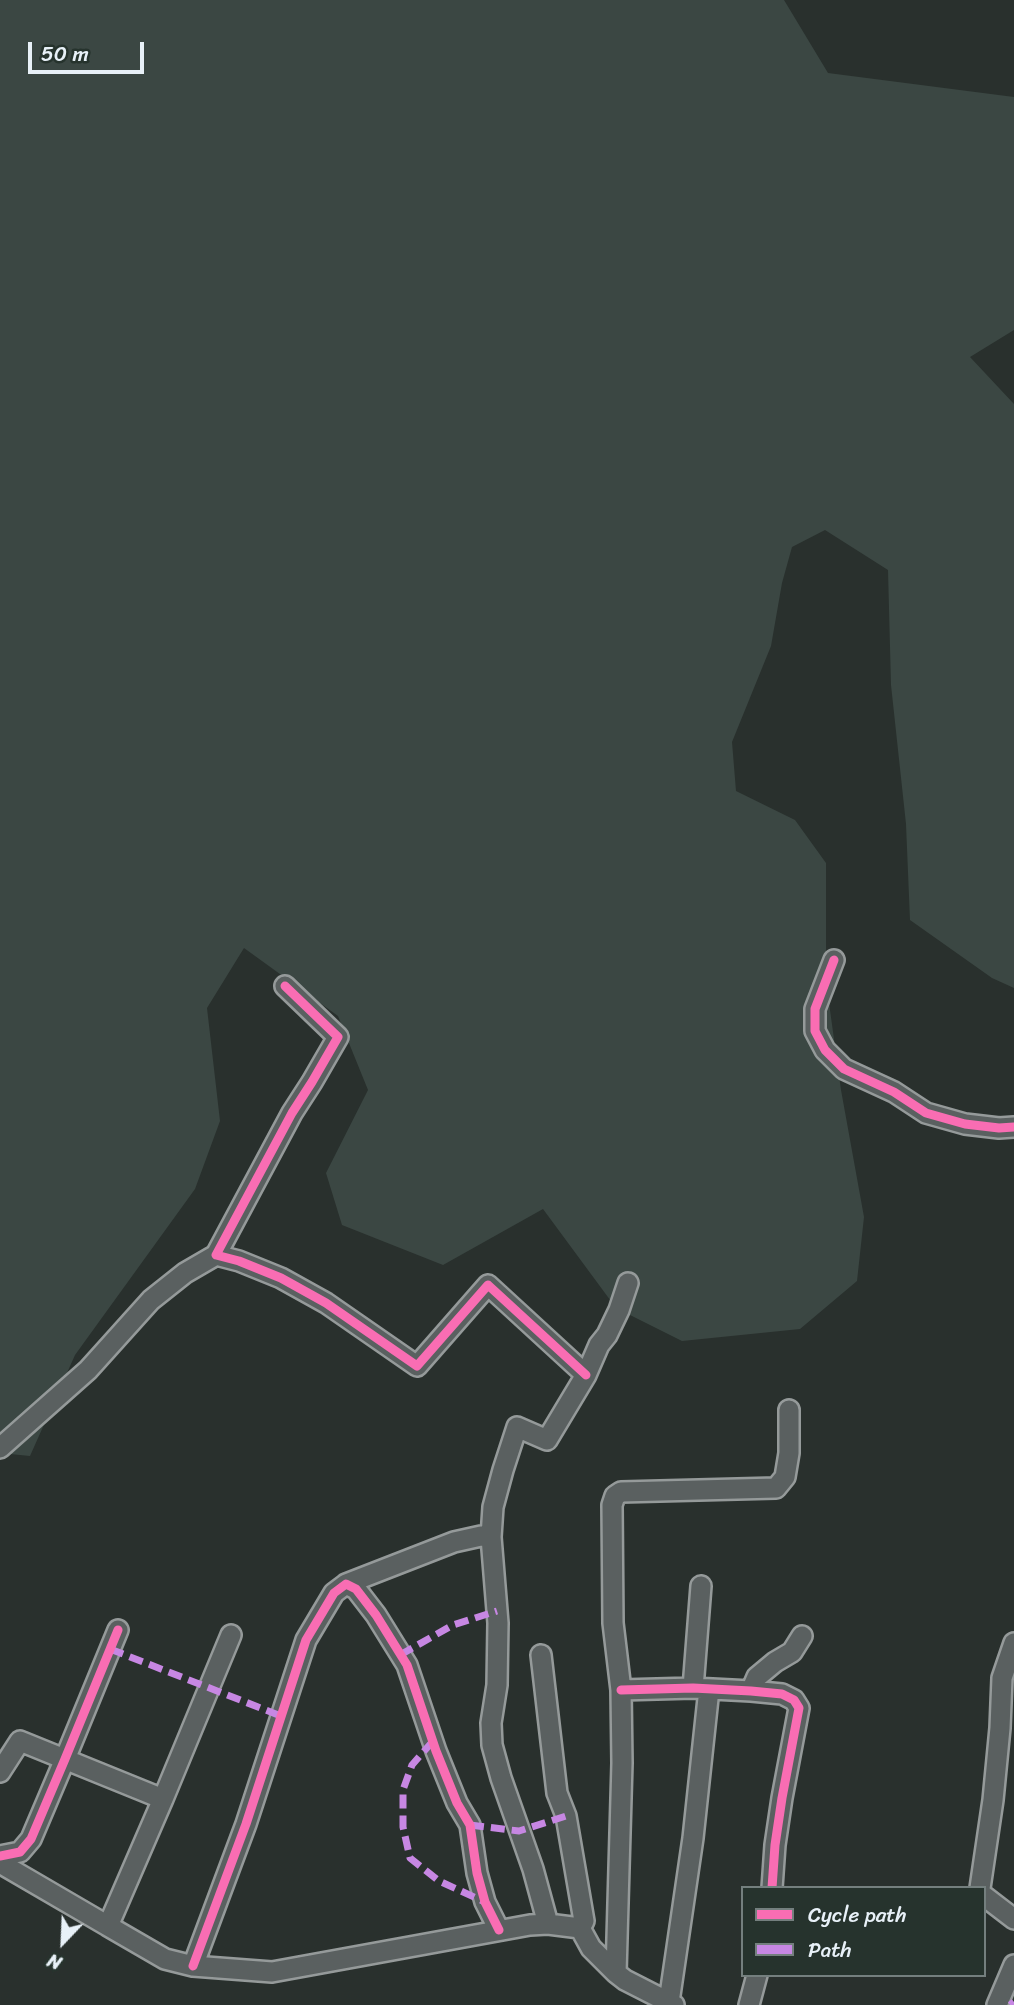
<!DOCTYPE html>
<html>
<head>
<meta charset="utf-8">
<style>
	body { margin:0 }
	#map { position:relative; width:1014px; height:2005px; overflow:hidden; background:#29302d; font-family:Sriracha,sans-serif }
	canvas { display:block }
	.legend { position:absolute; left:741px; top:1886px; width:245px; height:91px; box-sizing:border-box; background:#26332d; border:2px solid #747f7e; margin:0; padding:9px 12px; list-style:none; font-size:21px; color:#e8f1f8 }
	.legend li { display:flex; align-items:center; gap:14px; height:35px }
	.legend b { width:35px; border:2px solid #747f7e }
	.north { position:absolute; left:28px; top:1907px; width:70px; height:70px; -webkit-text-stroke:5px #26332d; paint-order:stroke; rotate:203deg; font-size:19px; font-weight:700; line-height:28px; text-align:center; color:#e8f1f8 }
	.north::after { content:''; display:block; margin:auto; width:24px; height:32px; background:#e8f1f8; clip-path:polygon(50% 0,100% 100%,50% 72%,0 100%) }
	.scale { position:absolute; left:28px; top:42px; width:116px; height:32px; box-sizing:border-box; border:4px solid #e8f1f8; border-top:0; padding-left:9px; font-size:21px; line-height:24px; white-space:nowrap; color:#e8f1f8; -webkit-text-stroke:5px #26332d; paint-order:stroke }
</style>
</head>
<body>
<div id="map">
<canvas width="1014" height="2005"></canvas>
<ul class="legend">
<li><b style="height:9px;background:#f96db3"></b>Cycle path</li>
<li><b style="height:9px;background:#c787e3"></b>Path</li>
</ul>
<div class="north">N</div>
<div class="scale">50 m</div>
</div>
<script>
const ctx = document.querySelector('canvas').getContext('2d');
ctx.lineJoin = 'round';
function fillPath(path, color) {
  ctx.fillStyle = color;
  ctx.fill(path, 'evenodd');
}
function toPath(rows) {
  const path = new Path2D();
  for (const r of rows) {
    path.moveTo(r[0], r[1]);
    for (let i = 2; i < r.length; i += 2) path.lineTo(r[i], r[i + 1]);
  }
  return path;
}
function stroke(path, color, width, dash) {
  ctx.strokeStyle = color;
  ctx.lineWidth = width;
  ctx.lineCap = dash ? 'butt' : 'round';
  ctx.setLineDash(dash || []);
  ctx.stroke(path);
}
fillPath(toPath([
	[0,0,784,0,828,73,1014,97,1014,330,970,357,1014,404,1014,988,992,978,910,920,906,824,891,685,888,570,825,530,792,547,782,583,771,646,732,742,736,791,795,820,826,863,826,981,841,1090,864,1217,857,1281,800,1329,682,1341,616,1308,543,1209,443,1265,342,1225,326,1173,368,1090,338,1016,244,948,207,1008,220,1121,195,1189,75,1355,30,1456,0,1453]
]), '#3b4743');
const minor = toPath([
	[834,960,815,1009,815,1031,825,1050,844,1069,894,1092,926,1113,965,1124,999,1128,1014,1127],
	[285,986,338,1037,312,1082,292,1113,216,1255,239,1261,281,1278,326,1303,417,1366,488,1285,586,1375],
	[0,1448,88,1370,151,1300,185,1273,216,1255],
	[346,1584,454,1542,481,1536,491,1537],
	[693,1688,701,1586],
	[621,1690,693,1688,751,1691,782,1694,794,1700,799,1708,782,1798,775,1845,772,1888],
	[751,1691,757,1677,775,1662,792,1652,802,1636],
	[0,1772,20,1741,163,1799,108,1926,0,1863],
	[163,1799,231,1635],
	[0,1856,20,1852,31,1839,65,1759,118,1630],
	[980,1888,993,1800,1000,1728,1002,1678,1014,1643],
	[984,1896,1014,1919],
	[548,1924,533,1869,501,1778,492,1745,491,1723,497,1685,498,1623,491,1537,493,1507,503,1470,517,1427,547,1440,586,1375,599,1345,607,1335,619,1310,628,1283],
	[108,1926,165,1959,193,1966,272,1972,530,1925,548,1924,580,1928,584,1921,566,1816,557,1793,541,1655],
	[580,1928,591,1948,616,1973],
	[193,1966,246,1824,306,1640,334,1593,346,1584,356,1589,376,1615,407,1665,436,1751,457,1803,470,1825,477,1873,485,1902,499,1930],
	[669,2002,693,1838,709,1689],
	[674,2005,625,1980,616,1973,622,1763,621,1690,613,1623,612,1505,615,1496,621,1492,776,1488,785,1477,789,1453,789,1410],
	[749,2005,757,1975],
	[997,2005,1014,1965]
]);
stroke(minor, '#959a9a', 24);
stroke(minor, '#5a6060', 19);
stroke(toPath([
	[110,1649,281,1716],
	[400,1655,453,1625,497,1611],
	[433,1741,412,1765,403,1790,403,1827,410,1858,439,1881,485,1902],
	[470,1825,519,1831,566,1816],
	[1010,2005,1014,2002]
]), '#c787e3', 7, [14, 7]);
stroke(toPath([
	[834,960,815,1009,815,1031,825,1050,844,1069,894,1092,926,1113,965,1124,999,1128,1014,1127],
	[285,986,338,1037,312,1082,292,1113,216,1255,239,1261,281,1278,326,1303,417,1366,488,1285,586,1375],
	[621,1690,693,1688,751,1691,782,1694,794,1700,799,1708,782,1798,775,1845,772,1888],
	[0,1856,20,1852,31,1839,65,1759,118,1630],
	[193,1966,246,1824,306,1640,334,1593,346,1584,356,1589,376,1615,407,1665,436,1751,457,1803,470,1825,477,1873,485,1902,499,1930]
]), '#f96db3', 9);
</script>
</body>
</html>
